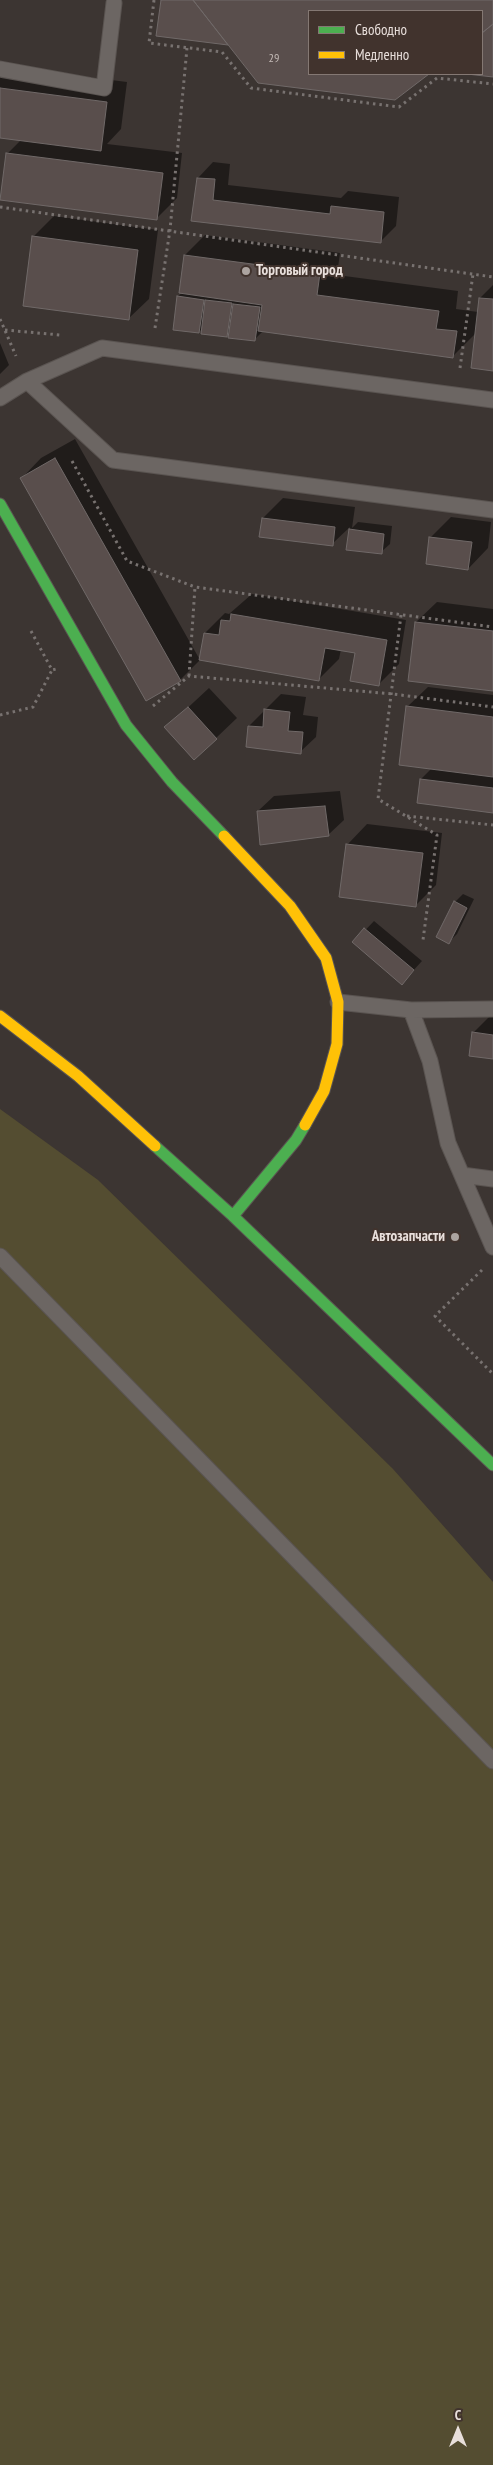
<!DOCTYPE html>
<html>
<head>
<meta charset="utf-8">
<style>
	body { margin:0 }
	#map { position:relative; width:493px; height:2465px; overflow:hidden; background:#3c3532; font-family:"PT Sans Narrow",sans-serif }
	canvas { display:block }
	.legend { position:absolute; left:308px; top:10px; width:175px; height:65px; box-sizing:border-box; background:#41332d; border:1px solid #847873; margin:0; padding:6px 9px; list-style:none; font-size:15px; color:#e8dfdb }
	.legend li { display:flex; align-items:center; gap:10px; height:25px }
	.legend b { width:25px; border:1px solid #847873 }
	.north { position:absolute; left:433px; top:2405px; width:50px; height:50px; -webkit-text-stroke:4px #41332d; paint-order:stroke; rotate:0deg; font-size:14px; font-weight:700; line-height:20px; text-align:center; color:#e8dfdb }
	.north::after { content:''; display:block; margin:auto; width:18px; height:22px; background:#e8dfdb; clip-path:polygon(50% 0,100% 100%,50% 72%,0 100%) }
</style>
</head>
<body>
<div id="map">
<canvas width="493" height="2465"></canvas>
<ul class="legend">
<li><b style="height:6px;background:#4caf50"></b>Свободно</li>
<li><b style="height:6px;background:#ffc107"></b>Медленно</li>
</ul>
<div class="north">С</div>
</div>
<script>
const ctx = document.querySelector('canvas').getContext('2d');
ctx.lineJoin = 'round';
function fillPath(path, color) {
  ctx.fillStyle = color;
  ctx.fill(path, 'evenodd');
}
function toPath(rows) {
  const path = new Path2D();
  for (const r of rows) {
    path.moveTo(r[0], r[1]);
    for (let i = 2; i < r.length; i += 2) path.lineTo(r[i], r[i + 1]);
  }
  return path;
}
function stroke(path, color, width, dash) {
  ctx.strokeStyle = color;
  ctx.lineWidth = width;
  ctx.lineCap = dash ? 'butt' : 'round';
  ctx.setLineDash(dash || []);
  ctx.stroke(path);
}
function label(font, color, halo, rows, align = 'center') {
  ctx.font = font + ' "PT Sans Narrow",sans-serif';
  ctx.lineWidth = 4;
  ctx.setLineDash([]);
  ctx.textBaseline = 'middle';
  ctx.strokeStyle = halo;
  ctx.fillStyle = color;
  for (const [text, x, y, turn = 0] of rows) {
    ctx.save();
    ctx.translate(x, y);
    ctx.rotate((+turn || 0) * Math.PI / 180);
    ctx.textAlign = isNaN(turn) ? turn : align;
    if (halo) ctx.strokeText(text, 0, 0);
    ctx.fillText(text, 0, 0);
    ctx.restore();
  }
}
fillPath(toPath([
	[0,1109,98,1180,393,1469,493,1582,493,2465,0,2465]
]), '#544d31');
fillPath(toPath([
	[162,0,493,0,493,76,477,74,482,74,482,11,309,11,309,74,427,74,395,98,258,82,228,44,158,35],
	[0,66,127,82,121,129,107,144,182,153,177,198,156,219,7,154,22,139,0,137],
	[213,162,230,164,228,185,341,198,348,191,399,197,396,226,380,242,193,219,198,178],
	[54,216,158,230,149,299,128,319,33,237],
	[205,235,340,253,337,275,458,291,456,309,478,312,480,298,493,285,493,369,476,333,453,356,264,330,255,339,231,332,227,336,203,328,199,332,178,296,182,293,185,255],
	[0,343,9,365,0,374],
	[75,439,200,660,180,680,21,479,41,458],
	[283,498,355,507,352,528,358,522,392,526,390,544,381,552,348,549,350,527,332,544,263,518],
	[451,517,491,522,488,548,468,569,431,537],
	[252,594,406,620,399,664,379,684,356,652,341,649,339,659,319,679,205,633,225,613,229,614],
	[437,602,493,609,493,690,416,622],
	[428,687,493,695,493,811,421,779,432,768,407,707],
	[209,688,237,718,194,759,166,728],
	[281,694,306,697,303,715,318,717,316,737,300,752,249,726],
	[340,791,344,820,328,835,258,811,274,796],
	[367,824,442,833,436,885,415,906,347,845],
	[463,894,474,899,457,934,449,942,455,902],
	[374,921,422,961,402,983,354,942],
	[493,1013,493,1058,473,1033]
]), '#0007');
const building = toPath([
	[161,0,193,0,228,45,156,36,161,0],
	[193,0,493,0,493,24,482,33,482,11,309,11,309,74,429,74,395,100,258,83,193,0],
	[493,24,493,77,467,74,482,74,482,33,493,24],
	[0,88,107,102,101,151,0,138,0,88],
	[6,153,163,173,157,220,0,200,6,153],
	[197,178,215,179,213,200,330,214,331,206,384,212,381,243,191,221,197,178],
	[32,236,138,250,129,320,23,306,32,236],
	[184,255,320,273,317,295,439,311,436,329,457,331,453,358,258,331,262,305,179,293,184,255],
	[177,296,204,300,199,333,173,330,177,296],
	[479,298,493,299,493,371,471,368,479,298],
	[205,300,232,303,227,337,201,334,205,300],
	[233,304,260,307,255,341,228,338,233,304],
	[55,458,181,681,146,701,20,478,55,458],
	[262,518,335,527,333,546,259,537,262,518],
	[349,529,384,534,382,554,346,550,349,529],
	[429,537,472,542,468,570,426,564,429,537],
	[231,614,387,640,379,686,350,681,355,653,325,648,319,681,199,660,204,633,219,635,221,620,230,621,231,614],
	[415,622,493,631,493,691,408,681,415,622],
	[406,706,493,717,493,777,399,765,406,706],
	[188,707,217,739,194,760,164,727,188,707],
	[264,709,290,712,288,731,303,732,301,754,246,747,248,726,263,727,264,709],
	[420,779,493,788,493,813,417,803,420,779],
	[325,806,329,836,260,845,257,811,325,806],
	[346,844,423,853,416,907,339,897,346,844],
	[454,901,467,908,449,944,436,937,454,901],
	[364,928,414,970,402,985,352,942,364,928],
	[472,1032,493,1035,493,1059,469,1056,472,1032]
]);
fillPath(building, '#594e4c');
stroke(building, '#706968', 1);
const lane = toPath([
	[0,69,104,88,114,3],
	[27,381,113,460,493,510],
	[0,398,27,381,102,348,493,400],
	[338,1002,411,1010,493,1009],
	[411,1010,430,1061,448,1143,493,1247],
	[462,1175,493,1179],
	[0,1256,493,1761]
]);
const fast = toPath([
	[0,504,126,725,172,782,224,836],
	[155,1146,233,1216,493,1465],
	[233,1216,296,1140,305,1125]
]);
const slow = toPath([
	[224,836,290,906,326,958,338,1002,337,1044,324,1091,305,1125],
	[0,1016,78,1076,155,1146]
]);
stroke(lane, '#5a5451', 17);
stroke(fast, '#5a5451', 13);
stroke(slow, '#5a5451', 13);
stroke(toPath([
	[154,0,149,43,222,52,251,88,399,107,437,78,493,84],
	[0,207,493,277],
	[0,319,16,356],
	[155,328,170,230,187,48],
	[5,330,60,335],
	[460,368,473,274],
	[72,461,127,561,195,587],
	[401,615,378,799,437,835,423,940],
	[31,631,52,670,56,669],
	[189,676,195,587,493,627],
	[153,706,189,676,393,694,493,707],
	[0,715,33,707,52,670],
	[407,816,493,825],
	[482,1270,435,1316,493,1374]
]), '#787270', 3, [2.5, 4]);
stroke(lane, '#6c6663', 15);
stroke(fast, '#4caf50', 11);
stroke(slow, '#ffc107', 11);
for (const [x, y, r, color] of [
	[246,271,5,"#aca4a0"],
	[455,1237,5,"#aca4a0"]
]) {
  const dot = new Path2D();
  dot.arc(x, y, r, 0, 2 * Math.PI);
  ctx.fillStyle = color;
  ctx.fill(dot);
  stroke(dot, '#41332d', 2);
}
label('12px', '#c4bbb7', null, [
	["29",274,59]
]);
label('bold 15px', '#e8dfdb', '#41332d', [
	["Торговый город",256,271],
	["Автозапчасти",445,1237,"right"]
], 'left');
</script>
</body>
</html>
